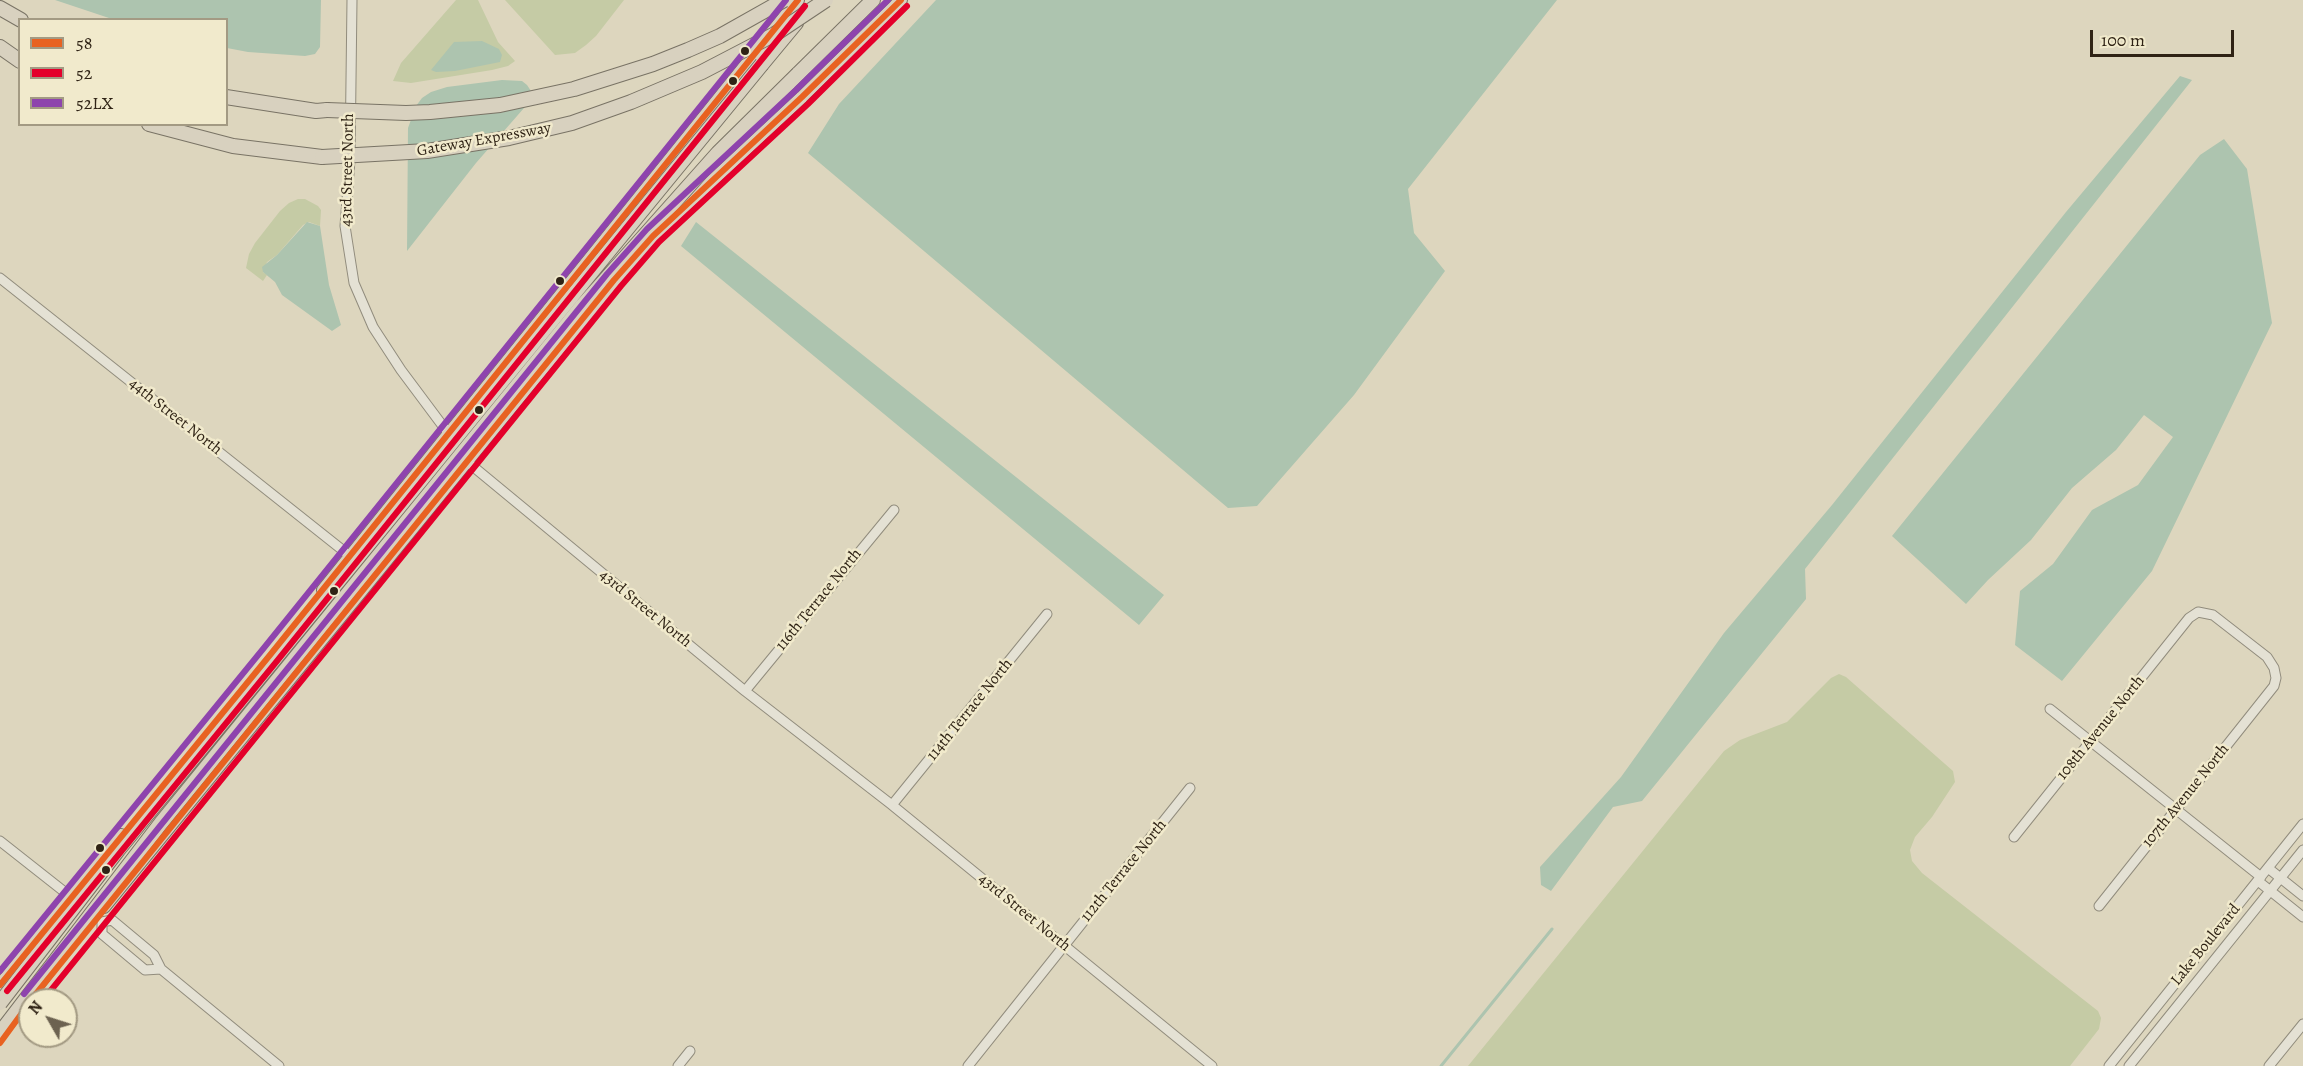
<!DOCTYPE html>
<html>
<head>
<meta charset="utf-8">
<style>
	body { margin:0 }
	#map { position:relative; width:2303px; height:1066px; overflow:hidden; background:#ddd6be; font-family:Alegreya,serif }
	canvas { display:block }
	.legend { position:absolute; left:18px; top:18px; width:210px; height:108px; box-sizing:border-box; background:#f1eacc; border:2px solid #a39a83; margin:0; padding:8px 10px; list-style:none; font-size:18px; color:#2f2315 }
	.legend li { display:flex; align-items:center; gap:12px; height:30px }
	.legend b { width:30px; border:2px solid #a39a83 }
	.north { position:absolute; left:18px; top:988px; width:60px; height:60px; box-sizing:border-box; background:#f1eacc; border:2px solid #a39a83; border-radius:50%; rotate:309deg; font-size:16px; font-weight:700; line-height:24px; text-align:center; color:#2f2315 }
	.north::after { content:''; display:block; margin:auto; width:21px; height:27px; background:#6c6250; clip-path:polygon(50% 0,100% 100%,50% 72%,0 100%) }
	.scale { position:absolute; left:2090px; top:30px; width:144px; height:27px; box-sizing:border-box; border:3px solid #2f2315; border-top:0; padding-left:8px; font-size:18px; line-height:21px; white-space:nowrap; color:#2f2315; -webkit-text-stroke:4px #f1eacc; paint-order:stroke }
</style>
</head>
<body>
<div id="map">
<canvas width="2303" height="1066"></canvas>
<ul class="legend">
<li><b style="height:8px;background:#e86221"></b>58</li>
<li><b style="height:8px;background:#e4002b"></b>52</li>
<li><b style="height:8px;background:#8e44ad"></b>52LX</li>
</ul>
<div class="north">N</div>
<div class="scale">100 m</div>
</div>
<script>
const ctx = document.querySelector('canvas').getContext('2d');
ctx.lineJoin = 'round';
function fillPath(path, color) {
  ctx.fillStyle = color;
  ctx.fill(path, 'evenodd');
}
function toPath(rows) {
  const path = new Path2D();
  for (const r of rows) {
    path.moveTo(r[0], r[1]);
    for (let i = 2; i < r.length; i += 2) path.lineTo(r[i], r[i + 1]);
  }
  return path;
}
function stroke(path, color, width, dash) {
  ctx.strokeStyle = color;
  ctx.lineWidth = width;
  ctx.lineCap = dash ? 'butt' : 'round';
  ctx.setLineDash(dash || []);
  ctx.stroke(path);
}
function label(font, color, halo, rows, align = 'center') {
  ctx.font = font + ' Alegreya,serif';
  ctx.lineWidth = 5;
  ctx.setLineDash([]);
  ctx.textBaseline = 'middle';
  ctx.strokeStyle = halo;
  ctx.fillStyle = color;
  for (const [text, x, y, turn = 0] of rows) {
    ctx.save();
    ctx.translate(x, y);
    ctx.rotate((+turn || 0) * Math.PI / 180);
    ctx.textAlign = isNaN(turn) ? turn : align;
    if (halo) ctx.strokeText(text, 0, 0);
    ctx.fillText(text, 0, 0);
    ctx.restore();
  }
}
fillPath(toPath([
	[456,0,478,0,498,42,515,61,508,66,492,70,411,83,393,81,401,63],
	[505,0,624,0,596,36,586,45,575,53,555,55],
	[298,199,305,199,318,206,321,210,320,226,309,222,303,225,277,255,267,262,263,272,267,275,263,281,246,268,249,254,255,243,280,211,289,203],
	[1839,674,1846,677,1953,771,1955,782,1932,817,1915,837,1910,850,1912,861,1922,873,2098,1011,2101,1018,2099,1029,2070,1066,1468,1066,1724,751,1740,740,1787,722,1831,678]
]), '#c5cba5');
fillPath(toPath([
	[55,0,321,0,320,47,315,54,305,56,248,52,227,48,226,20,112,19],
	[936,0,1557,0,1408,189,1414,233,1445,271,1354,395,1257,506,1228,508,808,153,839,104],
	[482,41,499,49,502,55,500,62,455,71,436,72,431,70,454,42],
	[2180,76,2192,80,1805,569,1806,599,1642,801,1613,807,1551,891,1541,885,1540,867,1621,777,1724,633,1832,505,2066,212],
	[502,80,522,81,527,85,533,94,531,100,476,163,407,251,408,128,416,106,422,98,431,92,447,87],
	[2224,139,2247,169,2272,323,2152,571,2062,681,2015,645,2020,591,2053,564,2092,510,2138,485,2173,437,2144,415,2116,450,2072,488,2031,540,1988,580,1966,604,1892,536,2200,155],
	[307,222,320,226,329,285,341,325,332,331,282,295,275,282,263,272,262,267,277,255],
	[696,222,1164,595,1139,625,681,246]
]), '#adc4af');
stroke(toPath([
	[1441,1066,1552,929]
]), '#adc4af', 3);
const minor = toPath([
	[352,0,350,160,345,226,354,283,373,327,401,370,451,437],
	[0,278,350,556],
	[464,459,745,691,892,805,1212,1066],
	[745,691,894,510],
	[2050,709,2261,877],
	[892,805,1047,614],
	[2014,837,2189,618,2198,612,2213,615,2267,657,2274,668,2276,678,2274,686,2099,906],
	[0,841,71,897],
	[2268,868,2303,896],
	[2258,881,2303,917],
	[102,922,102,934,145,970,161,969,279,1066],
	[102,922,112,920,154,955,161,969],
	[678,1066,690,1051],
	[968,1066,1190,788],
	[2109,1066,2303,824],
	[2129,1066,2303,850],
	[2269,1066,2303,1024]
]);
const major = toPath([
	[323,590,798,0],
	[104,907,530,384,653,236,802,97,901,0],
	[0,985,121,835]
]);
const highway = toPath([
	[0,8,21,20],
	[0,47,20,61],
	[762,64,796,23],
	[798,74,873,0],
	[226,97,316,111,327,110],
	[149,124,233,146,322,157]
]);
stroke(minor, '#918c7d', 11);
stroke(major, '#797365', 14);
stroke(highway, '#797365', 16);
stroke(minor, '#e4e1d4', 9);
stroke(major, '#d8d1bf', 12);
stroke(highway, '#d8d1bf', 14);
const highwayBridge = toPath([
	[327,110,406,113,430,112,500,105,574,89,653,64,688,50,720,36,784,0],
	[322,157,427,151,509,138,572,123,631,102,702,72,775,34,826,0],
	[0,1003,118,850,762,64],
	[0,1033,161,823,582,306,718,153,798,74]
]);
stroke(highwayBridge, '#797365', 16, []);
stroke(highwayBridge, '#d8d1bf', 14);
stroke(toPath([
	[0,985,270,655,798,0],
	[31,1000,614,280,653,236,802,97,901,0],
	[0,1043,30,1002]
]), '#e86221', 6);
stroke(toPath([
	[7,991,277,661,805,6],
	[43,1000,621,286,659,242,808,104,907,6]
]), '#e4002b', 6);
stroke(toPath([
	[0,971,263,649,786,0],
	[24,994,607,274,647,229,796,90,888,0]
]), '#8e44ad', 6);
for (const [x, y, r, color] of [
	[745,51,5,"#2f2315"],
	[733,81,5,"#2f2315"],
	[560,281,5,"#2f2315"],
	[479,410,5,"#2f2315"],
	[334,591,5,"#2f2315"],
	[100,848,5,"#2f2315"],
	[106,870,5,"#2f2315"]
]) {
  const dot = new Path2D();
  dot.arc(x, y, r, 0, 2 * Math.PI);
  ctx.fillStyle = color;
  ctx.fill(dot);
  stroke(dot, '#f1eacc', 2);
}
label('16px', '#2f2315', '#f1eacc', [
	["Gateway Expressway",484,140,-10],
	["43rd Street North",348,170,-89],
	["44th Street North",175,417,38],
	["116th Terrace North",819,600,-51],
	["43rd Street North",645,609,39],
	["114th Terrace North",970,710,-51],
	["108th Avenue North",2101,728,-51],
	["107th Avenue North",2186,796,-51],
	["112th Terrace North",1124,871,-51],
	["43rd Street North",1024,913,39],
	["Lake Boulevard",2206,945,-51]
]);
</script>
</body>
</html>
